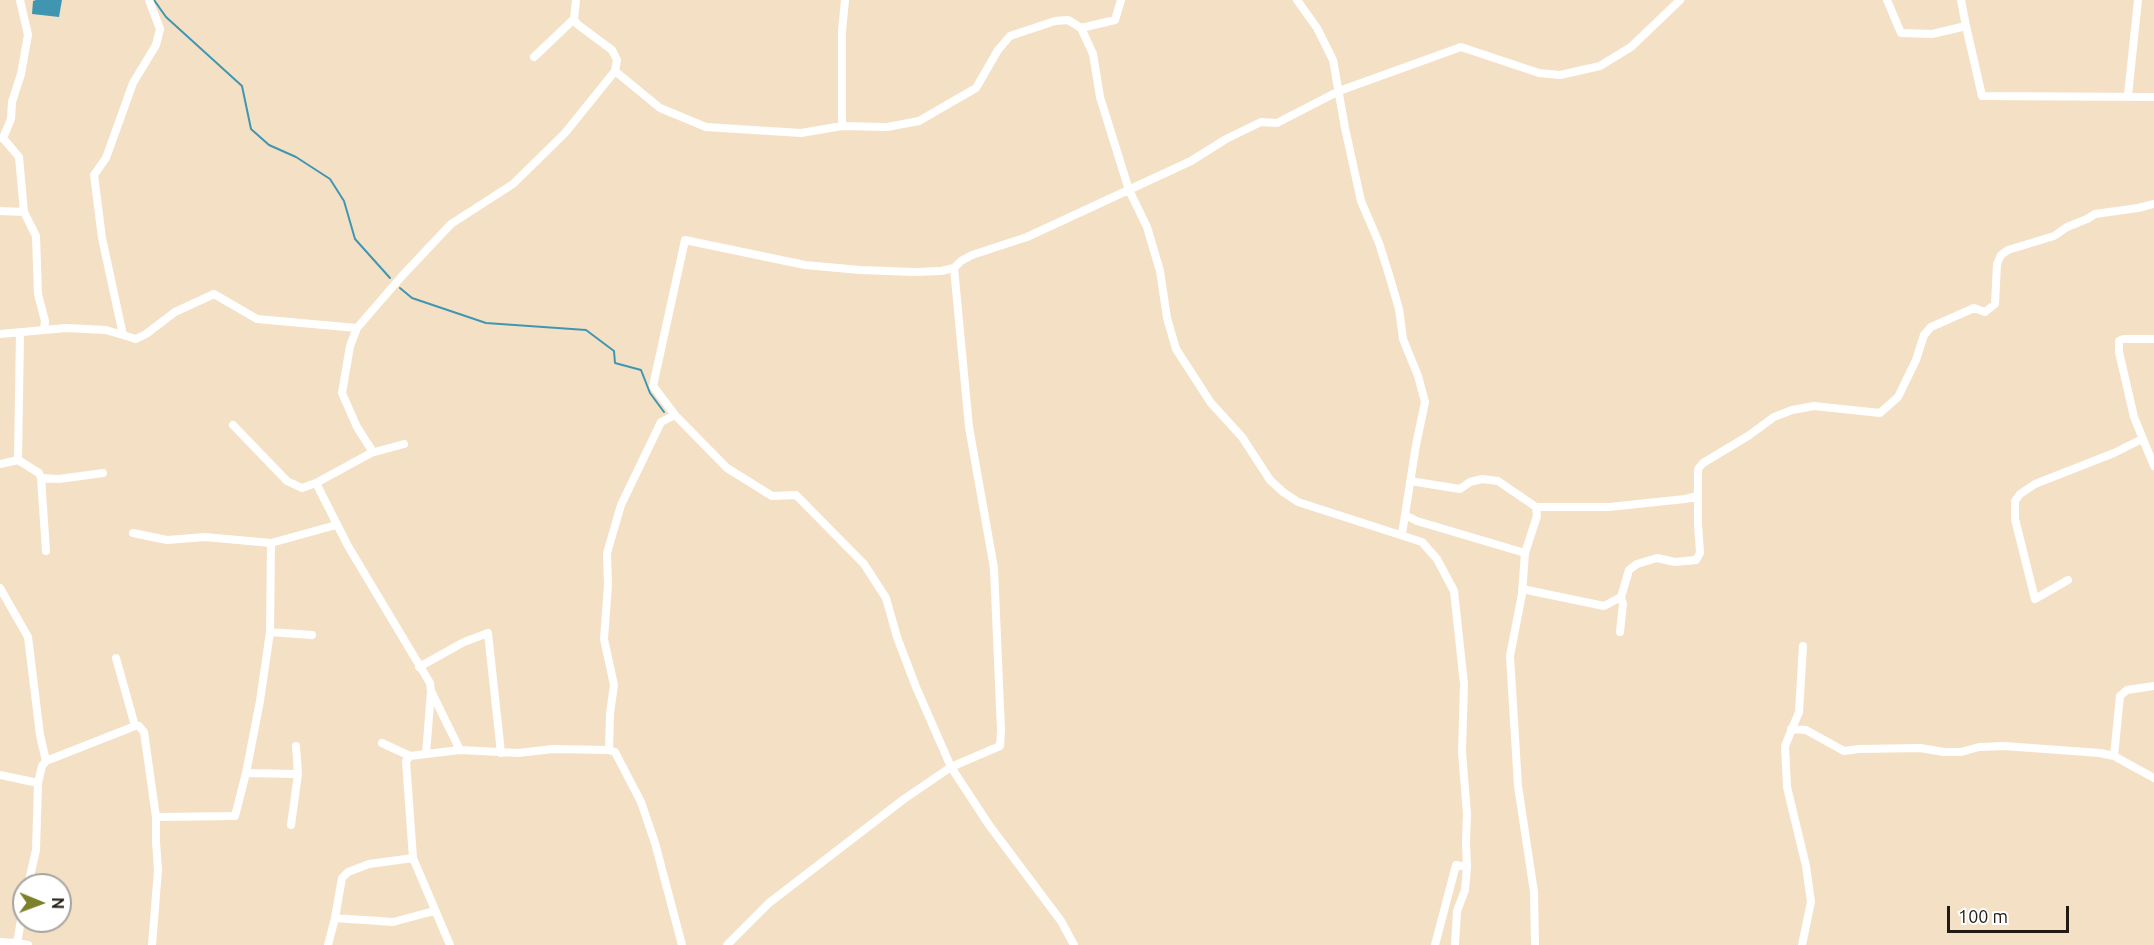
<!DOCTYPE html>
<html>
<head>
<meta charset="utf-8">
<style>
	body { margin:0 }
	#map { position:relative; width:2154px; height:945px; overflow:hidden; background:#f4e1c5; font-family:Ubuntu,sans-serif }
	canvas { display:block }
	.north { position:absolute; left:12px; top:873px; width:60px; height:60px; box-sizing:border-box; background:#fff; border:2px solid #a7a4a0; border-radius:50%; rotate:91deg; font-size:16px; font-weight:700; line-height:24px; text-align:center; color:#221b11 }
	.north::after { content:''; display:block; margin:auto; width:21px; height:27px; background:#7d802a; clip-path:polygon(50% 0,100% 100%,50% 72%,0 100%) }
	.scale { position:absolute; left:1947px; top:906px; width:122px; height:27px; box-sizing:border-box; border:3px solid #221b11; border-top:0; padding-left:8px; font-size:18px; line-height:21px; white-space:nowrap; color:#221b11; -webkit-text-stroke:4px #fff; paint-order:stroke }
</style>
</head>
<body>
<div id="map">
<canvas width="2154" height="945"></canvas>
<div class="north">N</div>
<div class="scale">100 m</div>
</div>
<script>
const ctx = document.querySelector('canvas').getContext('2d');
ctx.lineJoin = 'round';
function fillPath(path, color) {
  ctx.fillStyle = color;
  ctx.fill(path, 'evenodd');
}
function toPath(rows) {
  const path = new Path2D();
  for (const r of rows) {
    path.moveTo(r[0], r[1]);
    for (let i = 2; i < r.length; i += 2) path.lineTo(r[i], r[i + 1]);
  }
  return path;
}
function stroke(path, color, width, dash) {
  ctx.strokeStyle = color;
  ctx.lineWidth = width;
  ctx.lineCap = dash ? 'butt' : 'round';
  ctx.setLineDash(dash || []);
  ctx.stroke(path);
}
fillPath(toPath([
	[36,0,62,0,59,17,32,14,33,1]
]), '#4096b1');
stroke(toPath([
	[154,0,166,17,242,86,251,129,269,145,296,157,330,179,344,201,355,239,390,278],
	[400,288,412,298,486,323,586,330,614,351,615,363,641,370,650,393,664,412]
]), '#4096b1', 2);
stroke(toPath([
	[1297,0,1317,28,1333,60,1345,128,1361,201,1379,243,1390,278,1399,309,1403,339,1418,376,1425,402,1416,445,1405,515,1417,521,1525,553,1522,594,1510,656,1518,786,1534,892,1535,945],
	[1887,0,1901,33,1932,34,1966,26],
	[1961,0,1966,26,1982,96,2154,97],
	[1081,28,1115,20,1121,0],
	[534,57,574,19],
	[615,71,660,108,706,127,801,133,842,126,887,127,919,121,976,88,998,50,1010,36,1055,21,1068,20,1081,28,1093,54,1100,97,1129,190,1147,227,1160,271,1167,318,1176,349,1211,403,1242,437,1270,480,1283,492,1298,502,1422,542,1437,559,1454,591,1464,684,1462,752,1467,814,1466,842,1467,867,1465,890,1457,911,1455,945],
	[2128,95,2138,0],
	[842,126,842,31,845,0],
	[0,138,3,138,11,119,12,102,21,74,28,35,20,0],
	[3,138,19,157,24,212],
	[0,211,24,212,36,236,38,294,45,321,44,329],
	[357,328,350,346,342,393,357,427,371,449,371,453,316,483,348,546,430,683,431,691,426,754,410,756,406,761,413,858,450,945],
	[20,333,18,460,39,473,41,478,46,551],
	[0,334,66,328,106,330,136,339,146,334,175,312,214,294,257,319,357,328,402,276,451,224,513,184,565,133,615,71,617,60,612,50,577,24,574,19,576,0],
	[123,335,102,238,94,175,106,158,133,83,156,45,160,29,149,0],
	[2154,339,2123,339,2119,341,2119,352,2134,417,2154,466],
	[675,415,727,468,772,496,796,495,864,564,886,598,897,637,916,687,951,767,989,825,1061,921,1074,945],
	[233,425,287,481,302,488,316,483],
	[371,453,404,444],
	[0,464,18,460],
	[41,478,59,479,103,473],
	[1410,481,1460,489,1470,482,1482,479,1498,481,1536,507,1537,516,1525,553],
	[1536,507,1609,507,1685,499,1698,496],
	[133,533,167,540,205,537,271,543],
	[1402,534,1405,515],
	[2068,580,2035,599,2015,519,2015,501,2020,494,2035,484,2114,453,2142,439],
	[0,588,28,637,40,735,46,761],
	[1522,589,1604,606,1621,597,1629,570,1637,564,1657,558,1675,562,1696,560,1700,553,1698,524,1698,469,1703,463,1748,436,1774,417,1792,410,1814,406,1880,413,1898,397,1916,360,1924,335,1931,327,1974,308,1985,312,1995,304,1997,264,2001,255,2008,250,2054,236,2067,227,2087,219,2095,214,2138,208,2154,204],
	[270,632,271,543,336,525],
	[1620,632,1623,604,1621,597],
	[116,658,135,726],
	[419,667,464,642,488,633,501,753],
	[2154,686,2127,690,2120,696,2114,756,2154,778],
	[431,691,460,750],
	[1791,729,1806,730,1844,751,1859,749,1920,748,1944,752,1961,752,1979,747,2004,746,2100,753,2114,756],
	[382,743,410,756],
	[426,754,460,750,518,753,553,749,609,750],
	[246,773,260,701,270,632,312,635],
	[0,775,38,783],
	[291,825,298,774],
	[28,885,36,850,38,783,42,766,46,761,135,726,139,726,144,732,156,817],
	[335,918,393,922,434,911],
	[0,942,17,943,24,903],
	[17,943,28,945],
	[152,945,158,870,156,842,156,817,235,816,246,773,298,774,296,746],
	[328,945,335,918,342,878,348,872,369,864,413,858],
	[682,945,655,843,641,802,615,752,609,750,610,713,614,685,604,639,608,585,607,553,621,505,661,422,675,415,653,386,685,240,805,265,860,270,915,272,941,271,954,268],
	[727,945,769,903,904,799,951,767,1000,746,1001,730,994,568,969,427,954,268,961,261,972,255,1027,237,1191,161,1226,139,1261,122,1277,123,1339,91,1461,47,1539,73,1560,75,1600,66,1631,47,1680,0],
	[1435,945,1456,865,1467,867],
	[1802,945,1811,902,1806,866,1787,787,1785,746,1799,712,1803,646]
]), '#fff', 8);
</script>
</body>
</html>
